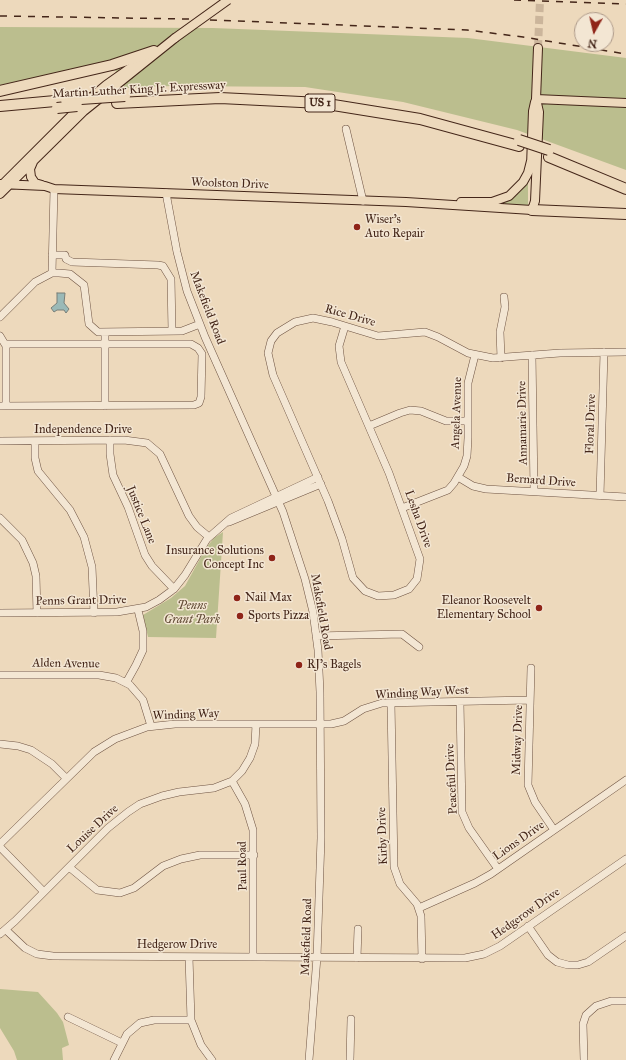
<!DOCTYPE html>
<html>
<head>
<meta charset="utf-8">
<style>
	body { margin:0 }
	#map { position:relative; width:626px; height:1060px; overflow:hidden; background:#edd9bc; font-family:"IM FELL Great Primer",serif }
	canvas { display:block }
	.north { position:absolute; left:574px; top:12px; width:40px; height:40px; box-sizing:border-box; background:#f3e6d3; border:1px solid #ad9989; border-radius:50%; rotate:188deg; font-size:11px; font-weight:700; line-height:16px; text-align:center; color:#442619 }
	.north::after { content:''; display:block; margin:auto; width:14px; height:18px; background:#8f2418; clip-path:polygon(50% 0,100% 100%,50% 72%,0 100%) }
</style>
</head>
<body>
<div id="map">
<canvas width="626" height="1060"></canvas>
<div class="north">N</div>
</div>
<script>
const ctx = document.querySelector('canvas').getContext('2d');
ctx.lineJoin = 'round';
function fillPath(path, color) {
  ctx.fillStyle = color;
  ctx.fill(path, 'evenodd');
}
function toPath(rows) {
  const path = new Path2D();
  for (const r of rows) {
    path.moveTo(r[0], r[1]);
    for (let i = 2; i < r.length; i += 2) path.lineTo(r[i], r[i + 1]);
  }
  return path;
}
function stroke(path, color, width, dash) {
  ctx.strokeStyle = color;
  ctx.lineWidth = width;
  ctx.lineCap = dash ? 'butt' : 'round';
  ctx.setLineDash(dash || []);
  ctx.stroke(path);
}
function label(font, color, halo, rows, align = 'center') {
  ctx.font = font + ' "IM FELL Great Primer",serif';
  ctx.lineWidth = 3;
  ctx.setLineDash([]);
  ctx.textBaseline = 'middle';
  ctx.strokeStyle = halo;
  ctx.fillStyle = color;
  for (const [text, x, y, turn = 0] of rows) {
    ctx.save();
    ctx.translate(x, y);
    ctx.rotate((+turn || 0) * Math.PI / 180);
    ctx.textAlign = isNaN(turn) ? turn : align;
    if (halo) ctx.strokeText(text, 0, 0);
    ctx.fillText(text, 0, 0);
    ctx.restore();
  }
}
fillPath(toPath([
	[0,27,213,28,468,38,626,58,626,170,517,130,403,102,305,87,172,86,125,88,110,61,0,85],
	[526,182,528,183,528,206,494,204],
	[223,532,216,638,148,637,143,615,171,598,185,586,206,548,214,538],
	[0,989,38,992,57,1013,63,1022,69,1045,62,1048,63,1060,17,1060,14,1051,0,1028]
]), '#bbbe8e');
const water = toPath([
	[57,293,65,293,64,303,69,309,66,313,64,310,57,310,54,312,51,308,57,303,57,293]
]);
fillPath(water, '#9ab9b7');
stroke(water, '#787e78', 1);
stroke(toPath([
	[538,48,540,0]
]), '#cbb59b', 8, [8, 4]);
const minor = toPath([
	[346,129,363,201],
	[166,193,177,252,187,291,205,337,283,512,305,579,313,612,318,650,320,692,321,838,317,957,309,1060],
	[52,255,65,255,66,259,72,262,158,265,163,266,171,279,172,331],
	[52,273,54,189],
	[0,317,35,282,52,273,59,273,70,274,84,285,89,324,98,332,182,331,200,324],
	[345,326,339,346,341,362,389,473,420,559,417,579,409,589,394,595,378,596,365,591,353,578,342,539,328,501,273,375,268,353,271,341,277,333,295,322,313,318,332,322,378,336,425,332,438,337,468,353,493,358,560,353,626,352],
	[105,332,105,406],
	[0,336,6,346,6,406],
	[532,355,534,491],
	[501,358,500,332,505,307,504,297],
	[0,406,194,405,199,403,201,397,202,354,198,348,191,344,5,344],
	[369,426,400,413,410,410,421,411,446,421,468,421],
	[110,440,110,454,113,475,128,507,145,555,152,566,174,589],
	[0,441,124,440,147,443,160,454,189,516,197,527,209,537],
	[35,441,35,458,38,471,70,510,84,537,92,567,94,613],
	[458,477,473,486,486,489,626,497],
	[600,496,604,352],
	[402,508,448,490,454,483,464,466,467,456,468,438,468,383,475,355],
	[0,518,22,540,33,563,36,576,37,613],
	[229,522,321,484],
	[0,613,117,612,146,607,159,600,174,589,185,575,207,539,231,518,318,477],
	[316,636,402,634,419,647],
	[531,668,528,785,535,802,554,830],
	[0,675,99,675,116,678,130,685,143,700,151,726],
	[126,683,136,665,143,650,143,631,138,610],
	[460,702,462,812,469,828,498,869],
	[391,703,394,867,400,884,417,904,421,916,422,959],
	[0,744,18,746,31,750,52,764,66,778],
	[232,781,245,804,253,830,253,957],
	[0,844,94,752,115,739,147,727,175,724,331,724,344,721,363,709,382,703,530,700],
	[0,847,44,892],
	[69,867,97,890,120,893,134,888,163,866,181,859,200,855,254,855],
	[419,908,475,883,491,874,626,780],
	[528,926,548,955,557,962,568,965,578,965,588,962,626,936],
	[6,930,25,948,37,954,53,956,465,958,484,954,500,946,626,859],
	[0,934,15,921,108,828,128,812,140,804,162,796,179,792,214,788,232,781,242,771,250,758,255,744,256,724],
	[189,957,191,1020,201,1045,212,1060],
	[357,958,358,929],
	[68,1017,122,1043],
	[114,1060,127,1034,140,1023,154,1020,191,1020],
	[350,1060,351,1019],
	[584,1060,583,1024,586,1015,596,1006,611,1001,626,1001]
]);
const major = toPath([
	[536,99,626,103],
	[33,162,30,169,31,177,35,183,42,185],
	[531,166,533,111,535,102],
	[0,184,45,186,54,189,406,202,532,210],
	[1,186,80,107,106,85,147,56],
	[0,194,84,111,175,38],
	[461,202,492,202,509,196,523,182,528,173,531,161],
	[532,210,535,201,539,112,536,99,538,48]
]);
const highway = toPath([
	[0,91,112,65,154,51],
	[117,103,220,98,321,103,420,119,519,146],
	[0,106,66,100],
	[549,157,626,189],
	[532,210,626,214]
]);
stroke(minor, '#6e5342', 8);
stroke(major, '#442619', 10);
stroke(highway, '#442619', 12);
stroke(minor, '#f3e6d3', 7);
stroke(major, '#edd9bc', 8);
stroke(highway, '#edd9bc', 10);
stroke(toPath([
	[514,0,626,4],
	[0,16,187,19,467,30,523,37,626,54]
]), '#442619', 1.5, [7, 7]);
const majorBridge = toPath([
	[175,38,228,0]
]);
const highwayBridge = toPath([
	[66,100,125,96],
	[57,108,77,106],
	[519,140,549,150]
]);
stroke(majorBridge, '#442619', 10, []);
stroke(highwayBridge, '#442619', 12, []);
stroke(majorBridge, '#edd9bc', 8);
stroke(highwayBridge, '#edd9bc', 10);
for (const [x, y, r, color] of [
	[357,227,4,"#8f2418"],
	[272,558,4,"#8f2418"],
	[237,598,4,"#8f2418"],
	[539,608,4,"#8f2418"],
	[240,616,4,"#8f2418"],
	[299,665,4,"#8f2418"]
]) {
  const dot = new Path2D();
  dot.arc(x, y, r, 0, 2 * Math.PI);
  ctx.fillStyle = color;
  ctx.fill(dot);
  stroke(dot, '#f3e6d3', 1.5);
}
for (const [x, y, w] of [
	[320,103,30]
]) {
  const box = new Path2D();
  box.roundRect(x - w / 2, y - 9, w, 18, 3);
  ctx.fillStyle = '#f3e6d3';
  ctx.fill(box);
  stroke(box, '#442619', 1);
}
label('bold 11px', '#442619', null, [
	["US 1",320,103]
]);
label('12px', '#442619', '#f3e6d3', [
	["Martin Luther King Jr. Expressway",139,90,-3],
	["Woolston Drive",230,184,2],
	["Makefield Road",207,308,69],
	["Rice Drive",350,316,16],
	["Angela Avenue",457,413,-88],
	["Annamarie Drive",523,423,-91],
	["Floral Drive",591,424,-88],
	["Independence Drive",83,430],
	["Bernard Drive",541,481,4],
	["Justice Lane",141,515,68],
	["Lesha Drive",418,519,70],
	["Penns Grant Drive",81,601,-1],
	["Makefield Road",321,612,80],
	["Alden Avenue",66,664,1],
	["Winding Way West",422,693,-3],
	["Winding Way",186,715,-2],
	["Midway Drive",518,740,-88],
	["Peaceful Drive",452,779,-93],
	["Louise Drive",93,829,-43],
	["Kirby Drive",383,836,-92],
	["Lions Drive",519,841,-35],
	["Paul Road",243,866,-91],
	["Hedgerow Drive",526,914,-35],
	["Makefield Road",307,937,-88],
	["Hedgerow Drive",177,945]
]);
label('12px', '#442619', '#f3e6d3', [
	["Wiser's",365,220],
	["Auto Repair",365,234],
	["Insurance Solutions",264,551,"right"],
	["Concept Inc",264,565,"right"],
	["Nail Max",245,598],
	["Eleanor Roosevelt",531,601,"right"],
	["Elementary School",531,615,"right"],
	["Sports Pizza",248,616],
	["RJ's Bagels",307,665]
], 'left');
label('italic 12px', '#624c36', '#f3e6d3', [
	["Penns",192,606],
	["Grant Park",192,620]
]);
</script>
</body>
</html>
